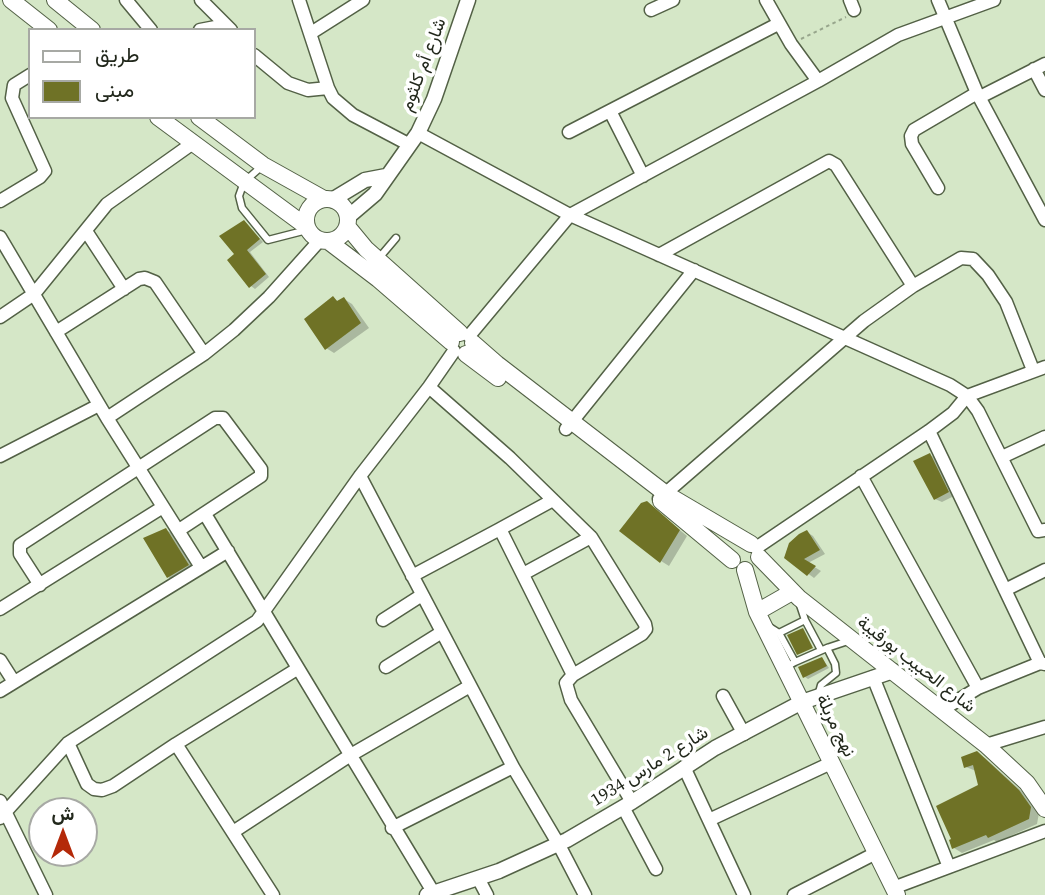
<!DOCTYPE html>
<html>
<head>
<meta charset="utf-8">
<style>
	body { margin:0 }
	#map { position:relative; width:1045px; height:895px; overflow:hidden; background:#d5e7c7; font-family:"Source Serif 4",Vazirmatn,serif }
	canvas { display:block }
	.legend { position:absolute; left:28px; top:28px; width:228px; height:91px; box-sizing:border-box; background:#fff; border:2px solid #a7a9a4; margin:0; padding:9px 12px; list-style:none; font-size:21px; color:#22281c }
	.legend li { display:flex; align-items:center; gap:14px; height:35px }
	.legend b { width:35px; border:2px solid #a7a9a4 }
	.north { position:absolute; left:28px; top:797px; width:70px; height:70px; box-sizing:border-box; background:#fff; border:2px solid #a7a9a4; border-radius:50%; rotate:0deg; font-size:19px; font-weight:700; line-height:28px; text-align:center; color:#22281c }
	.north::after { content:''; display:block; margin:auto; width:24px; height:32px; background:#b42909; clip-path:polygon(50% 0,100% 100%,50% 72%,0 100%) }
</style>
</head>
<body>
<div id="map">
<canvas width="1045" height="895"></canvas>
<ul class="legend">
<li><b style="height:9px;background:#fff"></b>طريق</li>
<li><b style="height:19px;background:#6f7226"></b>مبنى</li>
</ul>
<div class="north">ش</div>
</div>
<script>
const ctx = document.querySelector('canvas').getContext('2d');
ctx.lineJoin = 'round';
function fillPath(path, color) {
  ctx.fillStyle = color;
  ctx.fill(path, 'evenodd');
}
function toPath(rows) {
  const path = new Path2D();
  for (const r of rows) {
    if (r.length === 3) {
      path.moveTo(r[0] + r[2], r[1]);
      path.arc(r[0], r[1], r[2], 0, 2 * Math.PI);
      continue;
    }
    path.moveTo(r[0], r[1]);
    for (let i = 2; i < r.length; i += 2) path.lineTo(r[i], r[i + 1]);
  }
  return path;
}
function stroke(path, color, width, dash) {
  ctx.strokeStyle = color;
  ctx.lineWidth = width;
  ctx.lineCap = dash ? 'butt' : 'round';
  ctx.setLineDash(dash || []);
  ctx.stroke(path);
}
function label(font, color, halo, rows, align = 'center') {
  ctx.font = font + ' "Source Serif 4",Vazirmatn,serif';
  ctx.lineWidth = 7;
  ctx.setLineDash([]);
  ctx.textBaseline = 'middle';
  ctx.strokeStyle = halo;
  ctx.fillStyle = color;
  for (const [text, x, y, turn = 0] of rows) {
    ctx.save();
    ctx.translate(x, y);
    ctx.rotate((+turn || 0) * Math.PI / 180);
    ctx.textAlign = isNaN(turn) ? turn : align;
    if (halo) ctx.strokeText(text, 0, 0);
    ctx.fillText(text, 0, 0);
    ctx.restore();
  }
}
fillPath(toPath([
	[245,222,263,242,250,252,269,277,255,289,251,286,237,254],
	[333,298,339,302,344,299,352,304,369,328,334,353,326,348],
	[930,455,936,458,954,496,942,502,935,499],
	[647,503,687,536,669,566,661,561],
	[166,530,172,533,194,568,174,581,168,577],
	[807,532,813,536,825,554,808,563,821,571,814,578,786,557],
	[822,658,829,668,808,679,805,677],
	[976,753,985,758,1028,797,1039,813,1037,824,997,842,994,840,962,853,954,848,981,786,976,771,966,767]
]), '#0003');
fillPath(toPath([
	[244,220,260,239,247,250,266,274,249,288,227,260,234,254,219,236],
	[333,296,337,301,344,297,361,323,325,350,304,319],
	[930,453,949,492,934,500,913,461],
	[647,501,680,530,660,563,619,531,641,503],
	[166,528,189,565,167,578,143,538],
	[807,530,820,550,804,559,816,566,807,576,784,558,789,543,799,534],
	[803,628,813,648,797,655,787,635],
	[822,657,827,666,803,678,798,667],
	[977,751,1019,790,1031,807,1029,819,988,838,986,835,952,849,949,840,951,839,936,806,978,785,973,765,964,768,961,757]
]), '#6f7226');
const service = toPath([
	[261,167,244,182,239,196,242,208,268,240,307,230],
	[379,258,396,238],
	[800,605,805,620,821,650],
	[768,626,779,633,795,662,786,667],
	[779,633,805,620],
	[795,662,827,648,851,640],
	[818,696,821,685,836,673,835,664,827,648]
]);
const minor = toPath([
	[126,0,151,30],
	[201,0,231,30],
	[299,0,328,88,333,98,353,115,410,145],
	[766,0,791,44,818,81],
	[850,0,854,10],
	[938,0,977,93,1045,220],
	[651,10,673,0],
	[200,30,226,25],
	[311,33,363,0],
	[254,55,288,83,308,90,328,88],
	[1034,69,1045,90],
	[980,97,1045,64],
	[610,111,643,176],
	[569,132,778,24],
	[418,133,570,215,950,385,967,396,978,411,1038,531,1045,530],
	[938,188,912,144,911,136,914,130,977,93],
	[0,201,40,177,45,171,12,98,14,85,30,75],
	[86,231,124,289],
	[0,237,107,418,201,567],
	[659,255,829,161,836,165,913,286],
	[0,317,34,294,107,204,193,143],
	[56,332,139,279,145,278,155,282,204,354],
	[469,336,570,215,818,81,898,35,994,0],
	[429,387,510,458,591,537,645,624,646,629,642,634,573,675],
	[107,418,204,354,234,330,269,297,320,240],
	[566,429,694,270],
	[929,431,1040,663],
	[0,456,99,405],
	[1002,457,1045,437],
	[360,476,513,767,559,845,585,895],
	[861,476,978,688],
	[659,499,864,321,913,286,961,258,973,259,988,275,1006,302,1033,370],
	[553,500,500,529,573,675,566,683,571,700,632,802],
	[205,514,435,895],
	[756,548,929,431,953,413,967,396,1045,367],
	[523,574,591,537],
	[412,576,500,529],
	[40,585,20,554,20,545,215,418,223,418,261,469,261,476,179,530],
	[1005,590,1045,570],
	[0,609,163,507],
	[383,620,422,595],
	[0,660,14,682],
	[386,667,442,632],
	[873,677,949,867],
	[0,691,228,551],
	[723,696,744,734],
	[942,710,978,688,1040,663,1045,664],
	[68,743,87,784,94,789,102,790,113,786,176,744,297,669],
	[176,744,273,895],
	[986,745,1045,727],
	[684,767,744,895],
	[0,801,46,895],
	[623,807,656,869],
	[0,818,68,743,257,621,360,476,429,387,454,351],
	[709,820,831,763],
	[392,828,513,767],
	[233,832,349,756,470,686],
	[478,878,487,895],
	[893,888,1045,831],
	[794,895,874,854]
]);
const tertiary = toPath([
	[332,200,365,180,386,176],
	[348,217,375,194,418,133,434,99,468,0],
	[427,895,499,871,567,840,632,802,715,748,802,702,893,671]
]);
const secondary = toPath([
	[11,0,49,30],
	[55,0,92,30],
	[158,117,307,227],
	[199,117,263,165,324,199],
	[327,220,21],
	[347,226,366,249,460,333],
	[328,241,378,279,451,342],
	[473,343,497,364,666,494,751,544],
	[466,354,498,378],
	[661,501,732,560],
	[759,557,799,598,986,745,1027,783,1045,809],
	[745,570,757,612,897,895],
	[757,612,792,592]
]);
stroke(service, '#536146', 9);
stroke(minor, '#536146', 15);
stroke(tertiary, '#536146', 17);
stroke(secondary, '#536146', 18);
stroke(toPath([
	[801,39,846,17]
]), '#97a58c', 2, [3.5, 3.5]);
stroke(service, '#fff', 6);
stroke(minor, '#fff', 12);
stroke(tertiary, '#fff', 14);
stroke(secondary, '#fff', 16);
label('18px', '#22281c', '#fff', [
	["شارع أم كلثوم",424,65,-69],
	["شارع الحبيب بورقيبة",916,665,38],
	["نهج مربلة",835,726,64],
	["شارع 2 مارس 1934",650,767,-32]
]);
</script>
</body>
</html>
